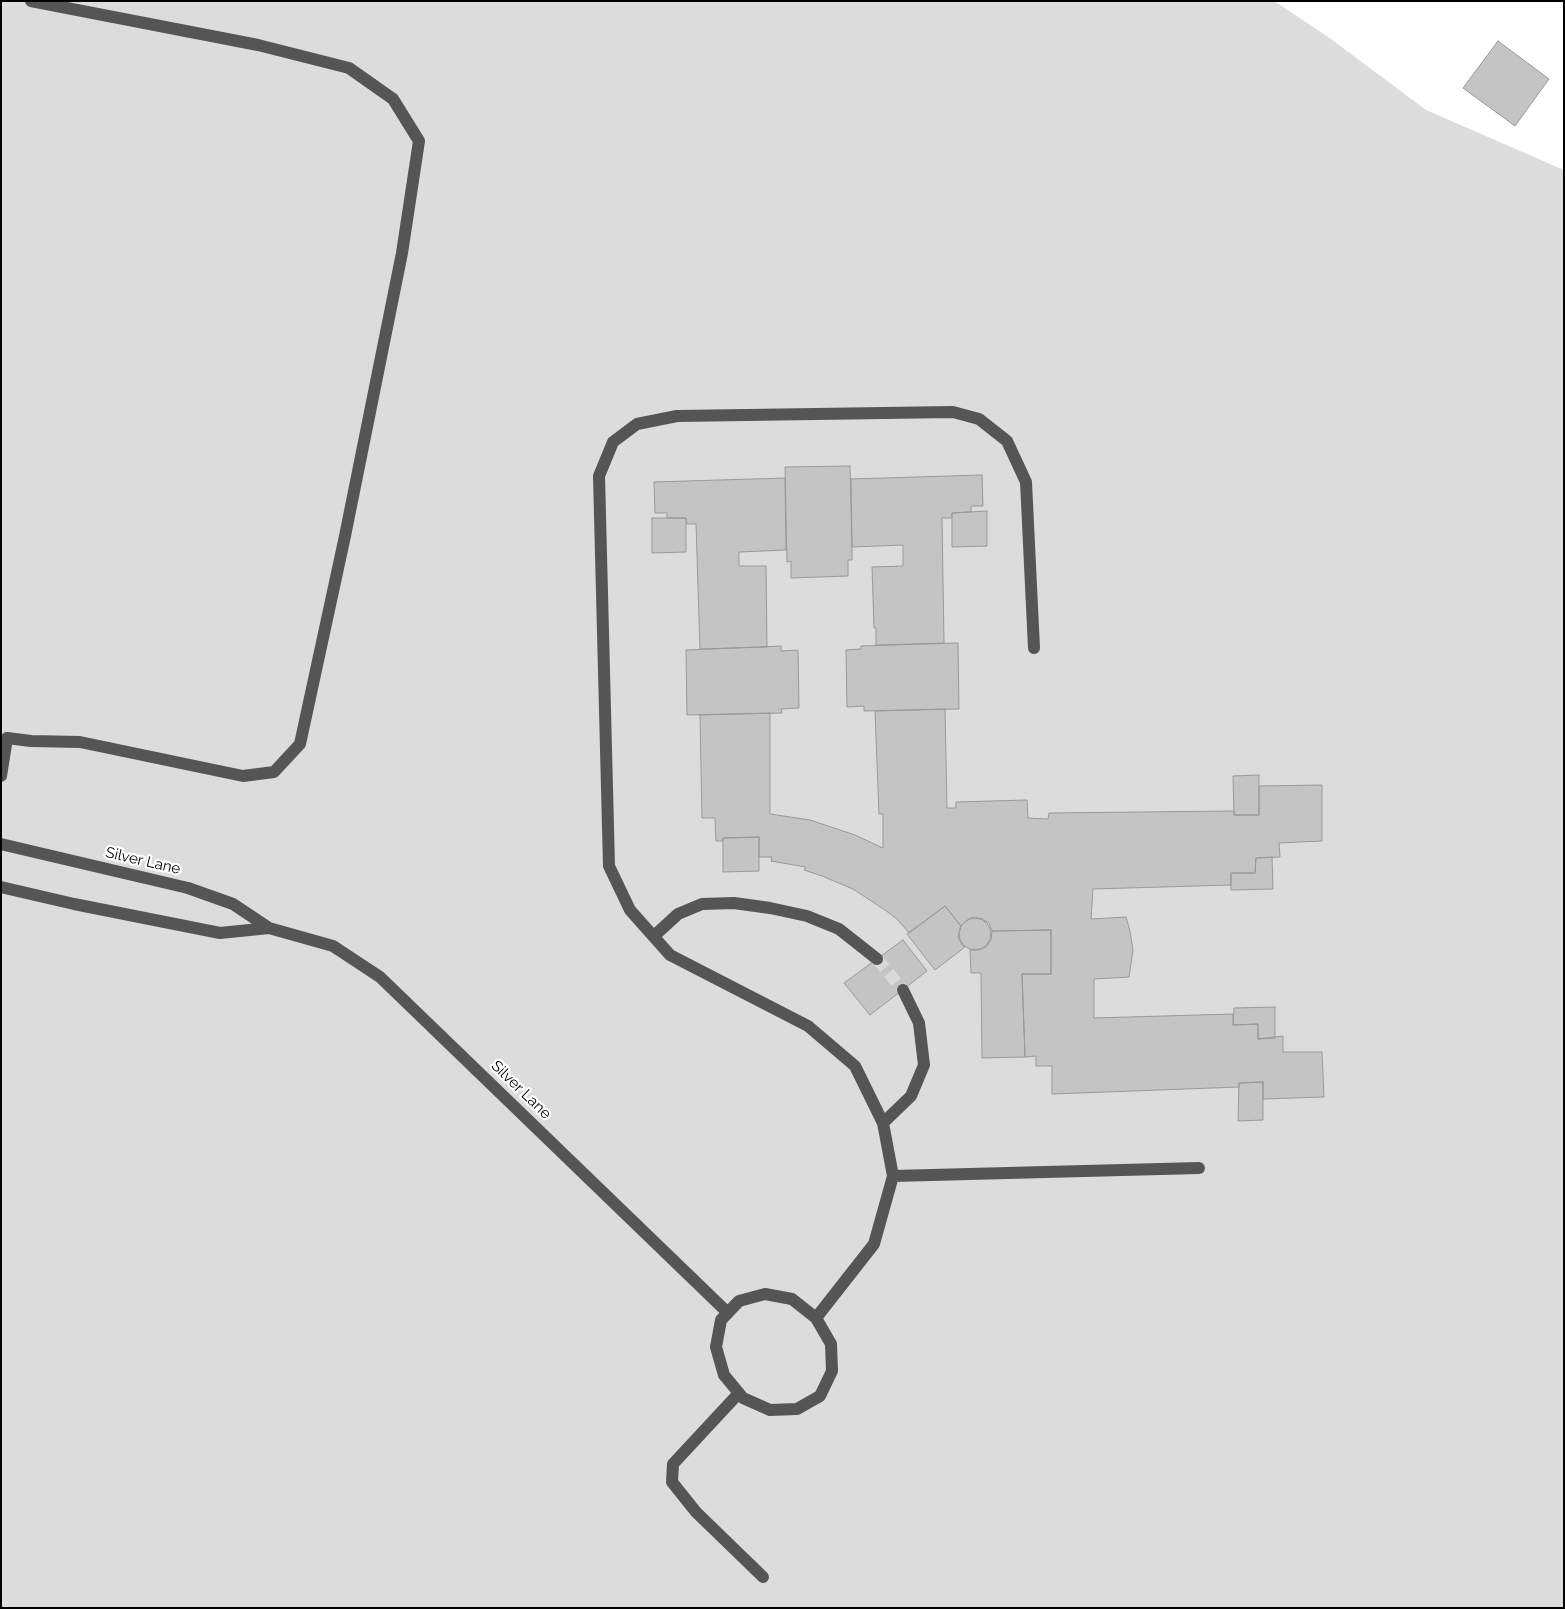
<!DOCTYPE html>
<html>
<head>
<meta charset="utf-8">
<style>
	body { margin:0 }
	#map { position:relative; width:1565px; height:1609px; overflow:hidden; background:#fff; font-family:Raleway,sans-serif }
	canvas { display:block }
	.frame { position:absolute; inset:0; border:2px solid #000; pointer-events:none }
</style>
</head>
<body>
<div id="map">
<canvas width="1565" height="1609"></canvas>
<div class="frame"></div>
</div>
<script>
const ctx = document.querySelector('canvas').getContext('2d');
ctx.lineJoin = 'round';
function fillPath(path, color) {
  ctx.fillStyle = color;
  ctx.fill(path, 'evenodd');
}
function toPath(rows) {
  const path = new Path2D();
  for (const r of rows) {
    if (r.length === 3) {
      path.moveTo(r[0] + r[2], r[1]);
      path.arc(r[0], r[1], r[2], 0, 2 * Math.PI);
      continue;
    }
    path.moveTo(r[0], r[1]);
    for (let i = 2; i < r.length; i += 2) path.lineTo(r[i], r[i + 1]);
  }
  return path;
}
function stroke(path, color, width, dash) {
  ctx.strokeStyle = color;
  ctx.lineWidth = width;
  ctx.lineCap = dash ? 'butt' : 'round';
  ctx.setLineDash(dash || []);
  ctx.stroke(path);
}
function label(font, color, halo, rows, align = 'center') {
  ctx.font = font + ' Raleway,sans-serif';
  ctx.lineWidth = 4.5;
  ctx.setLineDash([]);
  ctx.textBaseline = 'middle';
  ctx.strokeStyle = halo;
  ctx.fillStyle = color;
  for (const [text, x, y, turn = 0] of rows) {
    ctx.save();
    ctx.translate(x, y);
    ctx.rotate((+turn || 0) * Math.PI / 180);
    ctx.textAlign = isNaN(turn) ? turn : align;
    if (halo) ctx.strokeText(text, 0, 0);
    ctx.fillText(text, 0, 0);
    ctx.restore();
  }
}
fillPath(toPath([
	[1,1,1274,1,1331,39,1426,110,1564,170,1564,1608,1,1608]
]), '#dcdcdc');
const building = toPath([
	[1498,41,1549,79,1515,126,1463,88,1498,41],
	[850,466,852,547,852,560,848,560,848,576,791,578,791,561,787,562,785,467,850,466],
	[982,475,983,506,971,506,971,512,952,513,952,518,942,518,944,643,876,645,876,628,874,628,872,567,903,566,903,545,852,547,851,479,982,475],
	[785,478,786,550,739,552,739,566,766,566,767,647,700,649,696,524,687,524,686,518,667,518,667,513,655,513,654,482,785,478],
	[987,511,987,546,952,547,952,513,987,511],
	[652,518,686,518,686,552,652,553,652,518],
	[958,643,959,709,864,711,864,706,847,707,846,650,861,649,861,646,958,643],
	[781,646,781,651,798,650,799,708,781,709,782,713,687,715,686,650,781,646],
	[945,709,947,808,956,808,956,802,1027,800,1028,818,1048,819,1049,813,1234,811,1234,815,1259,815,1259,786,1322,785,1322,841,1279,843,1280,857,1256,858,1255,873,1231,873,1231,885,1093,889,1091,919,1126,917,1130,931,1133,950,1129,977,1094,979,1094,1018,1233,1014,1233,1025,1258,1024,1258,1039,1283,1036,1283,1052,1322,1052,1324,1097,1263,1099,1263,1082,1239,1083,1239,1087,1052,1094,1052,1066,1036,1066,1036,1056,1025,1057,1022,974,1051,974,1051,930,992,931,989,923,982,919,973,917,966,921,961,926,945,906,909,933,897,919,885,910,853,889,822,876,804,870,806,867,771,861,772,857,759,857,759,837,723,838,723,841,716,841,715,818,702,818,700,715,770,713,770,814,810,820,855,835,883,848,883,814,879,814,875,711,945,709],
	[1259,775,1259,815,1234,815,1233,776,1259,775],
	[759,837,759,871,723,872,723,838,759,837],
	[1272,857,1273,889,1231,890,1231,873,1255,873,1256,858,1272,857],
	[945,906,961,926,958,937,962,945,965,947,935,970,907,934,945,906],
	[975,934,16],
	[1051,930,1051,974,1022,974,1025,1057,982,1058,981,973,971,973,970,950,978,950,986,947,991,940,992,931,1051,930],
	[903,940,927,971,870,1015,844,983,903,940],
	[1275,1007,1275,1038,1258,1039,1258,1024,1233,1025,1234,1008,1275,1007],
	[1263,1082,1263,1120,1238,1121,1239,1083,1263,1082]
]);
fillPath(building, '#c4c4c4');
stroke(building, '#999', 1);
stroke(toPath([
	[877,959,903,990]
]), '#d9d9d9', 12, [12, 6]);
stroke(toPath([
	[1,776,7,738,31,741,80,742,243,776,274,772,300,744,345,536,402,253,419,141,393,99,349,68,258,45,31,1],
	[1,844,188,888,233,904,269,928,333,946,380,977,728,1313],
	[1,887,74,904,220,933,269,928],
	[654,936,678,914,702,904,734,903,770,908,807,916,839,929,877,959],
	[883,1123,911,1096,924,1065,919,1023,903,990],
	[893,1176,1199,1168],
	[765,1294,792,1299,816,1318,831,1344,832,1371,820,1396,797,1409,770,1410,743,1398,724,1375,716,1347,721,1320,739,1301,765,1294],
	[816,1318,874,1244,893,1176,883,1123,855,1066,808,1026,670,955,630,910,609,866,599,476,613,442,637,424,677,416,953,412,979,419,1007,441,1026,482,1034,648],
	[739,1393,673,1464,672,1482,696,1512,763,1577]
]), '#555', 12);
label('15px', '#000', '#fff', [
	["Silver Lane",143,861,13],
	["Silver Lane",521,1090,44]
]);
</script>
</body>
</html>
